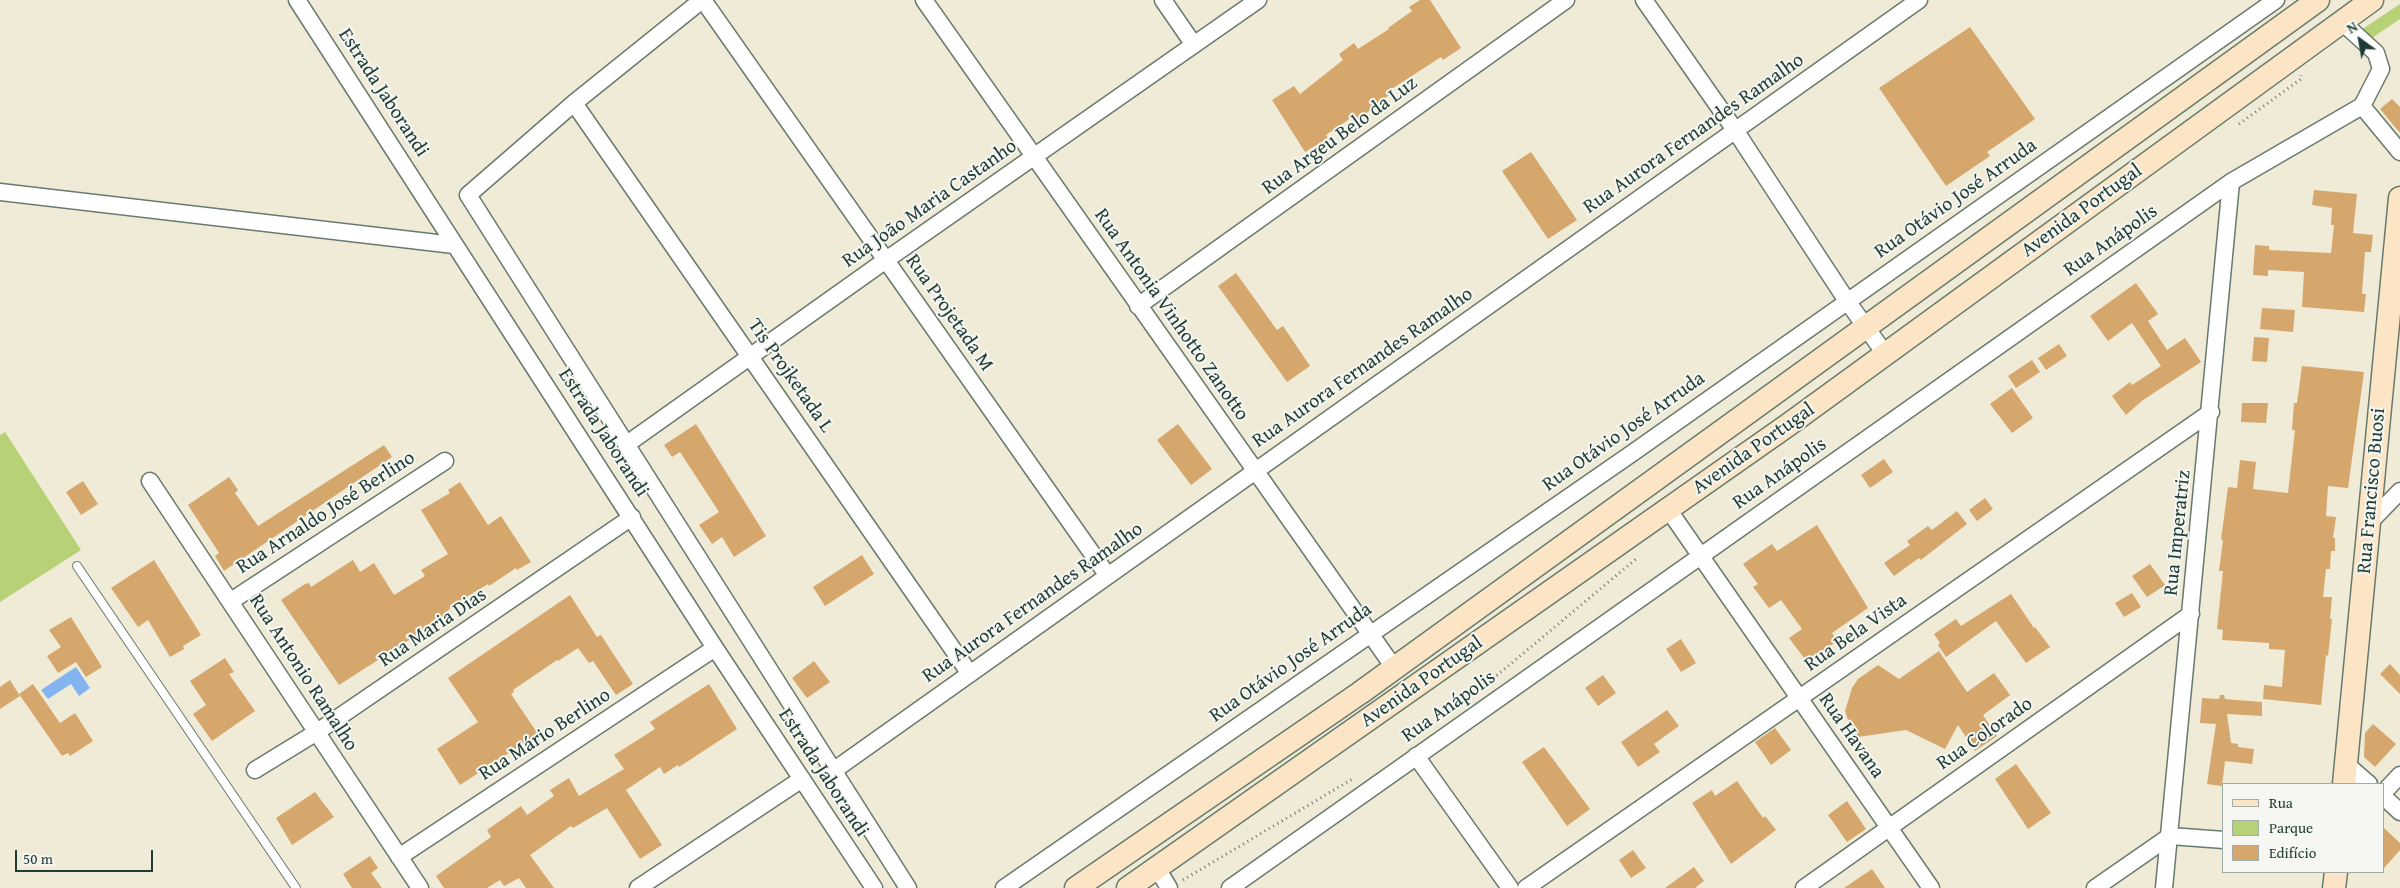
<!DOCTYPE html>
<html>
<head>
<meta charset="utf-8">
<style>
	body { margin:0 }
	#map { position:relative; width:2400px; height:888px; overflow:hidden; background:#efebd7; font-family:"Gentium Book Plus",serif }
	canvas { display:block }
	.legend { position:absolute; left:2222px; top:783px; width:162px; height:90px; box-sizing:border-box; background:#f6f6f2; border:1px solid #a0aca6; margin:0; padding:6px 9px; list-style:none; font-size:15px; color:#1f3d34 }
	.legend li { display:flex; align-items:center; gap:10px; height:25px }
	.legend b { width:25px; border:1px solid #a0aca6 }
	.north { position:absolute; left:2335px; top:15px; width:50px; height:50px; -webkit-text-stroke:4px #f6f6f2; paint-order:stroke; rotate:328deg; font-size:14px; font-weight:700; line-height:20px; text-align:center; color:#1f3d34 }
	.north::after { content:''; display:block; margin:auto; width:18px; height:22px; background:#1f3d34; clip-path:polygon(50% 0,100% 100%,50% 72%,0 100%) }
	.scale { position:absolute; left:15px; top:850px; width:138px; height:22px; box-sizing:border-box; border:2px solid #1f3d34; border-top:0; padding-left:6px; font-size:15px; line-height:18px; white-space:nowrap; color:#1f3d34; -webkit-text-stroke:4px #f6f6f2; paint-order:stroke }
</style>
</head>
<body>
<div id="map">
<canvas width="2400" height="888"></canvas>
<ul class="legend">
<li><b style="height:6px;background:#fce5c4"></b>Rua</li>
<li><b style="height:14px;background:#b7d176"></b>Parque</li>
<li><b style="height:14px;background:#d6a76d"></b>Edifício</li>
</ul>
<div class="north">N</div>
<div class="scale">50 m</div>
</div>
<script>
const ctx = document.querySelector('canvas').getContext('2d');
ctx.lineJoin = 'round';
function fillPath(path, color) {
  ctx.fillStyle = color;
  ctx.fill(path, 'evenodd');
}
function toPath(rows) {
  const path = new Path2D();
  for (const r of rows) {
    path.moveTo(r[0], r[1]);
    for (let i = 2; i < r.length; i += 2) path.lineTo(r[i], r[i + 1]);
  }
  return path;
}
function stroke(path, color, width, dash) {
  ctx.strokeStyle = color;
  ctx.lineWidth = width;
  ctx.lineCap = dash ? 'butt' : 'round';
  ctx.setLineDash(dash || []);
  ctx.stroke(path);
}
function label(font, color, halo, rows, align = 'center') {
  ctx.font = font + ' "Gentium Book Plus",serif';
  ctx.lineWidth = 4;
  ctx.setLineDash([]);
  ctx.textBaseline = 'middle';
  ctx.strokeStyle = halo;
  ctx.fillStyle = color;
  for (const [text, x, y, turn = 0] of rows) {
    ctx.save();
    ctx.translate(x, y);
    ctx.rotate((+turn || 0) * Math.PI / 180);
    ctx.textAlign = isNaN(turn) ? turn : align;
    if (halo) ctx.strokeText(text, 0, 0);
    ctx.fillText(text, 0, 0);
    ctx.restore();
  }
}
fillPath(toPath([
	[2400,4,2400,19,2372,38,2358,32],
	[5,432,81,550,0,602,0,435]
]), '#b7d176');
fillPath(toPath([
	[76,667,90,688,79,696,71,684,48,699,41,690]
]), '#84b4ef');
fillPath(toPath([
	[1420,0,1430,0,1461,48,1443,60,1441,57,1387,92,1389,95,1371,110,1353,122,1351,118,1326,135,1328,138,1305,152,1272,100,1294,86,1300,94,1343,60,1339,54,1354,43,1358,49,1389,29,1388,28,1412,11,1409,7],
	[1970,27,2035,119,1987,152,1990,156,1946,186,1879,88],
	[2392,99,2400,107,2400,133,2380,109],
	[1531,152,1577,220,1548,239,1502,171],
	[2314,190,2357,194,2353,233,2373,235,2371,252,2365,252,2362,294,2366,294,2364,312,2302,307,2304,272,2268,270,2268,276,2253,275,2255,245,2269,246,2269,250,2331,253,2334,225,2331,225,2332,208,2312,205],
	[1236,273,1277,330,1283,326,1310,366,1287,382,1218,286],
	[2136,283,2158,314,2148,321,2167,350,2185,338,2201,362,2143,400,2126,415,2112,396,2130,382,2132,385,2161,366,2132,323,2108,341,2090,316],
	[2262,308,2295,310,2293,332,2260,329],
	[2254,337,2269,338,2267,362,2252,361],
	[2059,344,2067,356,2046,370,2038,358],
	[2032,360,2040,372,2016,388,2008,376],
	[2302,366,2364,372,2348,488,2328,486,2326,516,2336,517,2333,538,2335,538,2335,551,2331,551,2330,569,2326,569,2323,597,2332,597,2330,619,2332,619,2328,656,2326,655,2321,705,2263,699,2264,685,2282,687,2285,650,2269,649,2269,643,2222,640,2223,630,2217,629,2223,571,2219,571,2223,540,2221,540,2228,487,2237,488,2240,460,2256,462,2253,489,2288,493,2295,430,2292,430,2294,403,2297,403],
	[2012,388,2033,418,2012,433,1990,404],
	[2242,403,2268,403,2266,423,2241,422],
	[696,424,766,536,734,557,722,537,712,544,699,525,719,512,680,452,672,457,664,445],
	[1178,424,1212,469,1191,485,1157,440],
	[384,445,392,457,224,571,215,556,219,553,188,505,229,477,238,490,235,493,258,526],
	[1884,459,1893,472,1870,488,1861,475],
	[83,481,98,504,81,515,66,492],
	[460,482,488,525,501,516,531,562,517,570,516,568,489,586,488,584,458,602,446,612,447,614,419,632,420,633,339,685,281,600,305,584,309,583,311,587,353,560,360,572,374,563,394,595,425,576,421,570,448,554,421,510,450,493,448,490],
	[1985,498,1993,509,1977,521,1969,510],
	[1957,511,1967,524,1921,560,1919,558,1894,576,1884,563,1910,545,1907,541,1928,526,1932,530],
	[1817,525,1868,608,1832,633,1837,641,1807,662,1789,638,1802,629,1781,600,1769,608,1753,587,1758,584,1743,564,1772,544,1777,551],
	[862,555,874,574,825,606,813,587],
	[154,560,201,635,183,646,184,649,170,657,148,620,138,627,111,588],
	[2150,564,2165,585,2147,597,2132,576],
	[2132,593,2141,607,2124,617,2115,603],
	[2011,594,2034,628,2035,627,2050,647,2026,663,1996,621,1946,657,1938,645,1940,643,1934,634,1956,619,1961,626],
	[570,595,597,637,601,635,633,684,616,695,593,661,589,663,578,648,558,661,557,660,513,690,514,692,511,694,538,734,460,785,437,749,478,722,448,678],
	[71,617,102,667,86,677,76,662,58,673,47,656,61,647,49,630],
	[1681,639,1696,663,1681,672,1666,649],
	[1939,651,1967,692,1994,673,2010,695,1983,715,1997,736,1975,751,1958,725,1945,749,1906,730,1858,737,1849,723,1845,711,1852,688,1858,679,1878,665,1899,679],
	[225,658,234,672,229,674,255,711,212,741,193,714,206,705,190,681],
	[814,661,830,682,807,698,792,678],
	[2390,664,2400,675,2400,694,2380,674],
	[1603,675,1616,693,1598,706,1585,688],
	[10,680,20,696,0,709,0,687],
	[33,684,60,723,75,713,93,741,70,756,68,753,62,756,19,694],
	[709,684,737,729,679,767,678,765,664,774,660,767,626,790,662,845,640,859,607,808,573,828,571,826,530,855,554,888,526,888,519,878,504,886,500,880,487,888,444,888,436,876,491,837,487,830,521,806,527,815,554,796,550,790,569,778,579,796,624,769,614,755,655,729,650,722],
	[2220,695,2224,695,2225,699,2262,702,2262,716,2227,714,2231,743,2238,744,2238,747,2254,749,2252,764,2225,761,2222,786,2207,784,2216,724,2200,723,2202,698,2219,699],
	[1667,710,1679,726,1654,744,1660,752,1638,767,1621,742],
	[2373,724,2396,744,2375,767,2364,757,2365,733],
	[1775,728,1791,750,1771,765,1755,742],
	[1544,747,1590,809,1567,826,1522,762],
	[2016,764,2051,813,2028,829,1995,779],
	[1737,781,1763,818,1765,816,1776,830,1731,864,1692,803,1712,790,1715,796],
	[315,792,334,817,292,845,276,818],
	[1847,801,1866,829,1847,842,1828,815],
	[2384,828,2400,843,2400,850,2384,868],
	[1633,850,1646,868,1631,878,1619,860],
	[370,856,378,868,371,873,382,888,352,888,343,874],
	[1694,867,1704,881,1695,888,1665,888],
	[1872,869,1885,888,1844,888]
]), '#d6a76d');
const lane = toPath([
	[77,566,296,888]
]);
const street = toPath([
	[297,0,715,648,874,888],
	[702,0,574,103,468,195,908,888],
	[703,0,1108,576],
	[924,0,1395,669],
	[1163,0,1194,45],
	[1644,0,1735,130,1847,301,1886,355],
	[2342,22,2376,53,2381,69,2362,106],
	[574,103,970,674],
	[2362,106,2400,152],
	[0,192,454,245],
	[1138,306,1566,0],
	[627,444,886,260,1258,0],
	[150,481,420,888],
	[1668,509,1931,888],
	[2369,523,2400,491],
	[231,601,445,461],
	[1416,756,1510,888],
	[2346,764,2369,784],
	[255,770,317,732,632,517],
	[833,771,1919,0],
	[2384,792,2400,775],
	[2384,797,2400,812],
	[399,857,715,648],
	[1157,868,1169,888],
	[638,888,802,779],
	[1004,888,1631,454,2276,0],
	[1230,888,2231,182,2362,106],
	[1526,888,2211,412],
	[1804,888,2191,614],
	[2095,888,2170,836,2224,840],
	[2164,888,2231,182]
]);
const secondary = toPath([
	[2344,784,2400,198],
	[1076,888,1360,693,2318,0],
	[1128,888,1788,425,2372,0],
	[2334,888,2336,872]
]);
stroke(lane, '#687a6d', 10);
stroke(street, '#687a6d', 19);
stroke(secondary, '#687a6d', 25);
stroke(toPath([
	[2239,124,2301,79,2301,75],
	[1489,682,1636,559],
	[1183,880,1354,778]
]), '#687a6d', 3, [1, 4]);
stroke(lane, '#fff', 8);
stroke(street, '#fff', 16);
stroke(secondary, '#fce5c4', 22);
label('20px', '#1f3d34', '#f6f6f2', [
	["Estrada Jaborandi",383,93,57],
	["Rua Aurora Fernandes Ramalho",1694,134,-35],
	["Rua Argeu Belo da Luz",1340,136,-36],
	["Rua Otávio José Arruda",1956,199,-35],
	["Rua João Maria Castanho",930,204,-35],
	["Avenida Portugal",2082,211,-36],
	["Rua Anápolis",2111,241,-35],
	["Rua Projetada M",949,313,55],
	["Rua Antonia Vinhotto Zanotto",1171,315,55],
	["Rua Aurora Fernandes Ramalho",1363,368,-35],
	["Tis Projketada L",790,376,55],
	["Rua Otávio José Arruda",1624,432,-35],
	["Estrada Jaborandi",603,433,57],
	["Avenida Portugal",1754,449,-35],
	["Rua Anápolis",1780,474,-35],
	["Rua Francisco Buosi",2372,491,-85],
	["Rua Arnaldo José Berlino",326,513,-33],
	["Rua Imperatriz",2178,533,-84],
	["Rua Aurora Fernandes Ramalho",1033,603,-35],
	["Rua Maria Dias",433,628,-34],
	["Rua Bela Vista",1856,633,-35],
	["Rua Otávio José Arruda",1291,663,-35],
	["Rua Antonio Ramalho",303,673,57],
	["Avenida Portugal",1422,682,-35],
	["Rua Anápolis",1449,707,-35],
	["Rua Colorado",1985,734,-35],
	["Rua Mário Berlino",545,735,-33],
	["Rua Havana",1851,736,55],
	["Estrada Jaborandi",823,773,57]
]);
</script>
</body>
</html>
